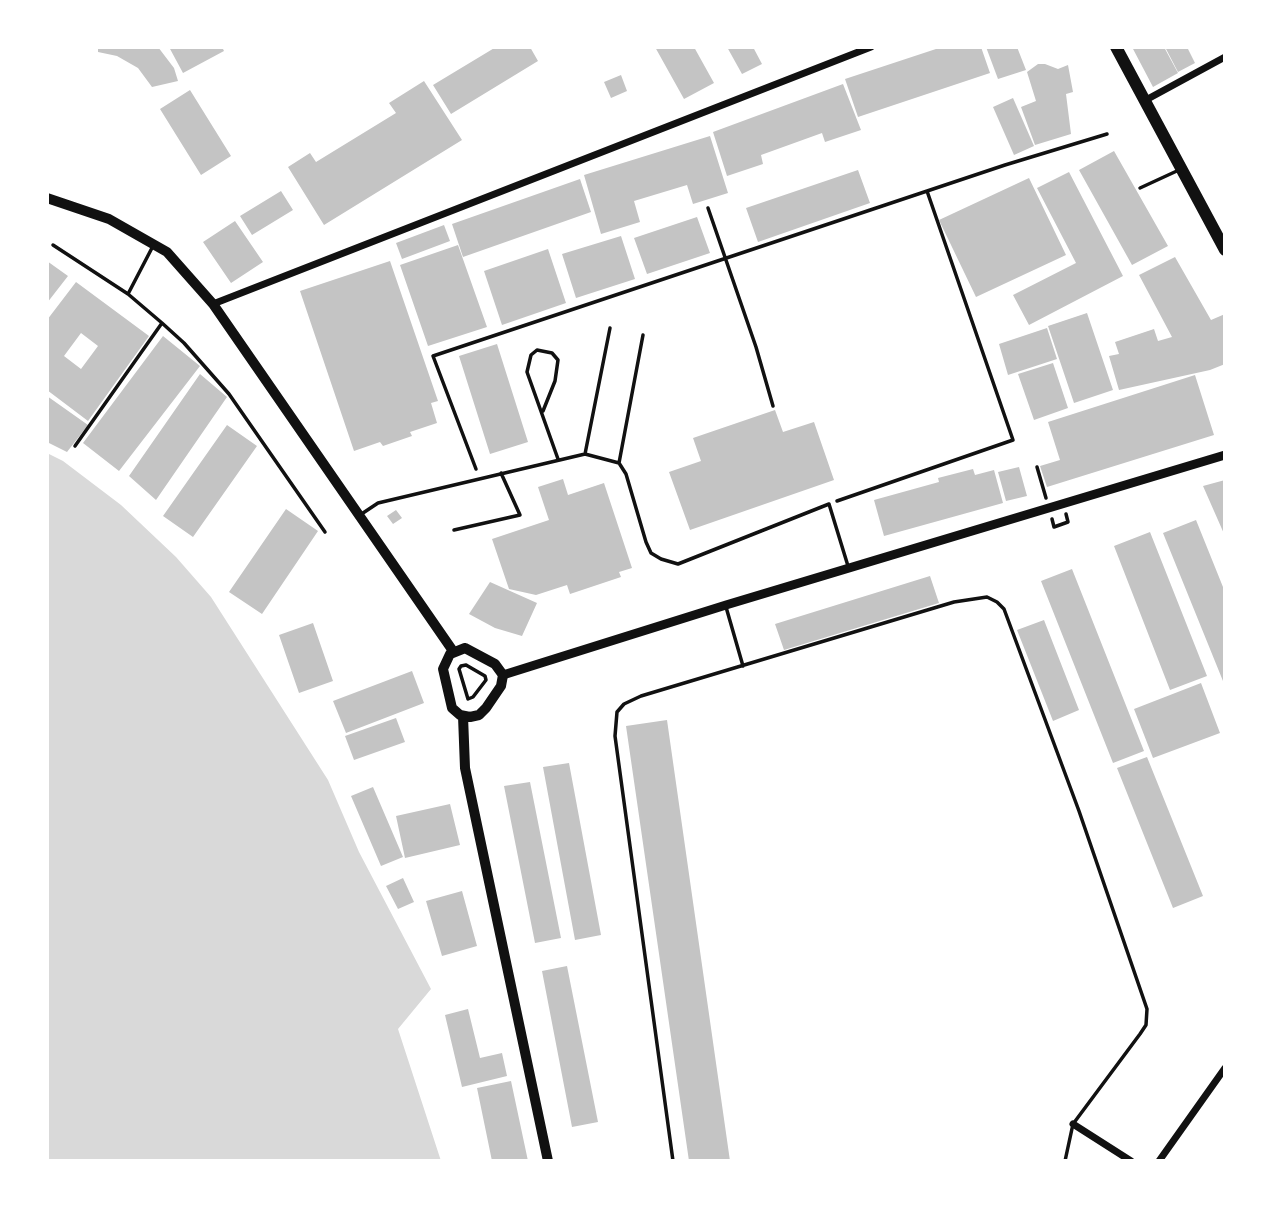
<!DOCTYPE html>
<html>
<head>
<meta charset="utf-8">
<style>
	body { margin:0 }
	#map { position:relative; width:1272px; height:1208px; overflow:hidden; background:#fff; font-family:Arial,sans-serif }
	canvas { display:block }
	.frame { position:absolute; inset:0; border:49px solid #fff; pointer-events:none }
</style>
</head>
<body>
<div id="map">
<canvas width="1272" height="1208"></canvas>
<div class="frame"></div>
</div>
<script>
const ctx = document.querySelector('canvas').getContext('2d');
ctx.lineJoin = 'round';
function fillPath(path, color) {
  ctx.fillStyle = color;
  ctx.fill(path, 'evenodd');
}
function toPath(rows) {
  const path = new Path2D();
  for (const r of rows) {
    path.moveTo(r[0], r[1]);
    for (let i = 2; i < r.length; i += 2) path.lineTo(r[i], r[i + 1]);
  }
  return path;
}
function stroke(path, color, width, dash) {
  ctx.strokeStyle = color;
  ctx.lineWidth = width;
  ctx.lineCap = dash ? 'butt' : 'round';
  ctx.setLineDash(dash || []);
  ctx.stroke(path);
}
fillPath(toPath([
	[47,453,63,461,121,505,176,557,211,597,328,780,359,852,431,989,398,1029,441,1161,47,1161]
]), '#d9d9d9');
fillPath(toPath([
	[98,47,158,47,174,68,178,81,152,87,138,68,117,56,98,52],
	[169,47,222,47,224,51,183,73],
	[496,47,530,47,538,61,451,114,433,85],
	[655,47,694,47,714,83,684,99],
	[727,47,753,47,762,64,742,74],
	[942,47,981,47,990,73,858,117,845,79],
	[986,47,1017,47,1026,70,998,79],
	[1132,47,1164,47,1178,73,1153,87],
	[1165,47,1187,47,1195,63,1178,72],
	[1038,64,1045,64,1058,69,1068,65,1073,92,1066,94,1071,134,1035,145,1021,107,1036,101,1027,72],
	[621,75,627,91,611,98,604,82],
	[424,81,462,140,324,225,288,167,310,153,316,162,396,113,389,103],
	[843,84,861,130,825,142,822,133,761,155,763,164,727,176,713,132],
	[190,90,231,156,201,175,160,109],
	[1013,98,1034,146,1014,155,993,107],
	[710,136,728,193,693,204,687,185,634,201,640,222,601,234,584,175],
	[1114,151,1168,246,1132,265,1079,170],
	[858,170,870,203,758,242,746,208],
	[1069,172,1123,276,1029,325,1013,295,1076,263,1037,188],
	[1029,178,1066,255,976,297,939,220],
	[580,179,591,212,463,257,452,224],
	[281,191,293,210,252,235,240,216],
	[697,217,710,253,647,274,634,238],
	[235,221,263,262,231,283,203,242],
	[444,225,450,241,402,259,396,243],
	[621,236,635,279,576,298,562,254],
	[458,245,487,327,428,346,400,265],
	[548,249,566,303,502,325,484,271],
	[1175,257,1211,320,1225,314,1225,364,1210,370,1119,390,1109,356,1119,354,1115,342,1154,329,1158,341,1172,337,1139,275],
	[47,261,68,276,47,303],
	[390,261,438,401,431,403,437,423,410,432,412,436,383,446,380,442,354,451,300,291],
	[76,282,149,336,88,421,47,390,47,320],
	[81,333,98,346,81,369,64,356],
	[1087,313,1113,390,1074,403,1048,326],
	[1047,328,1057,359,1008,375,999,344],
	[163,336,200,366,119,471,83,443],
	[497,344,528,442,490,454,459,356],
	[1053,363,1068,408,1034,420,1018,374],
	[200,374,227,397,156,500,129,476],
	[1195,375,1214,435,1047,487,1040,466,1060,460,1048,422],
	[47,396,88,425,67,452,47,442],
	[775,410,783,432,814,422,834,480,690,530,669,472,701,461,693,438],
	[227,425,257,446,193,537,163,516],
	[1019,467,1027,496,1006,501,998,472],
	[973,469,975,475,994,470,1003,503,884,536,874,500,939,482,938,478],
	[563,479,568,495,604,483,632,568,619,572,621,577,570,594,567,585,536,595,509,589,492,539,549,520,538,487],
	[1225,480,1225,536,1203,486],
	[286,509,318,531,262,614,229,592],
	[396,510,402,518,393,524,387,516],
	[1196,520,1225,592,1225,686,1163,533],
	[1150,532,1207,676,1170,690,1114,546],
	[1072,569,1144,751,1113,763,1041,581],
	[930,576,939,603,784,650,775,624],
	[490,582,537,603,522,636,495,628,469,614],
	[1044,620,1079,710,1053,721,1017,630],
	[313,623,333,681,299,693,279,635],
	[412,671,424,703,346,733,333,701],
	[1201,683,1220,733,1153,758,1134,709],
	[396,718,405,742,354,760,345,736],
	[667,720,730,1161,689,1161,626,726],
	[1147,757,1203,896,1173,908,1117,768],
	[569,763,601,935,575,940,543,767],
	[530,782,561,938,535,943,504,786],
	[373,787,403,857,381,866,351,796],
	[450,804,460,845,405,858,396,816],
	[403,878,414,902,398,909,386,886],
	[462,891,477,946,442,956,426,901],
	[567,966,598,1122,572,1127,542,971],
	[468,1009,480,1058,502,1053,507,1076,462,1087,445,1015],
	[511,1081,528,1161,492,1161,477,1088]
]), '#c4c4c4');
stroke(toPath([
	[708,208,756,347,773,406],
	[1037,467,1046,498],
	[476,469,433,356,1005,165,1107,134],
	[837,501,1013,440,927,191],
	[1052,519,1054,527,1068,522,1066,514],
	[466,665,485,676,486,680,473,697,468,699,459,669,461,666,466,665]
]), '#111', 3.5);
stroke(toPath([
	[1140,188,1179,170],
	[53,245,128,294,162,323,75,446],
	[128,294,153,246],
	[162,323,184,343,229,394,325,532],
	[543,411,555,381,558,360,552,353,537,350,531,355,527,372,558,459],
	[585,454,610,328],
	[619,463,643,335],
	[360,515,378,503,585,454,619,463,626,474,646,542,651,553,661,559,678,564,829,504,848,566],
	[454,530,520,515,501,473],
	[726,607,743,666],
	[673,1161,615,736,617,712,624,704,641,696,954,602,987,597,997,602,1004,609,1079,811,1147,1009,1146,1025,1140,1034,1073,1124,1065,1161]
]), '#111', 3.5);
stroke(toPath([
	[1144,101,1225,57],
	[213,304,871,47],
	[1073,1124,1131,1161],
	[1159,1161,1225,1068]
]), '#111', 7);
stroke(toPath([
	[503,675,726,605,1225,455]
]), '#111', 9);
stroke(toPath([
	[47,198,109,219,167,252,213,304,453,651],
	[465,648,495,664,503,675,501,686,486,708,479,715,470,717,460,715,452,708,443,669,450,654,465,648],
	[463,716,465,768,548,1161]
]), '#111', 10);
stroke(toPath([
	[1116,47,1225,250]
]), '#111', 12);
</script>
</body>
</html>
